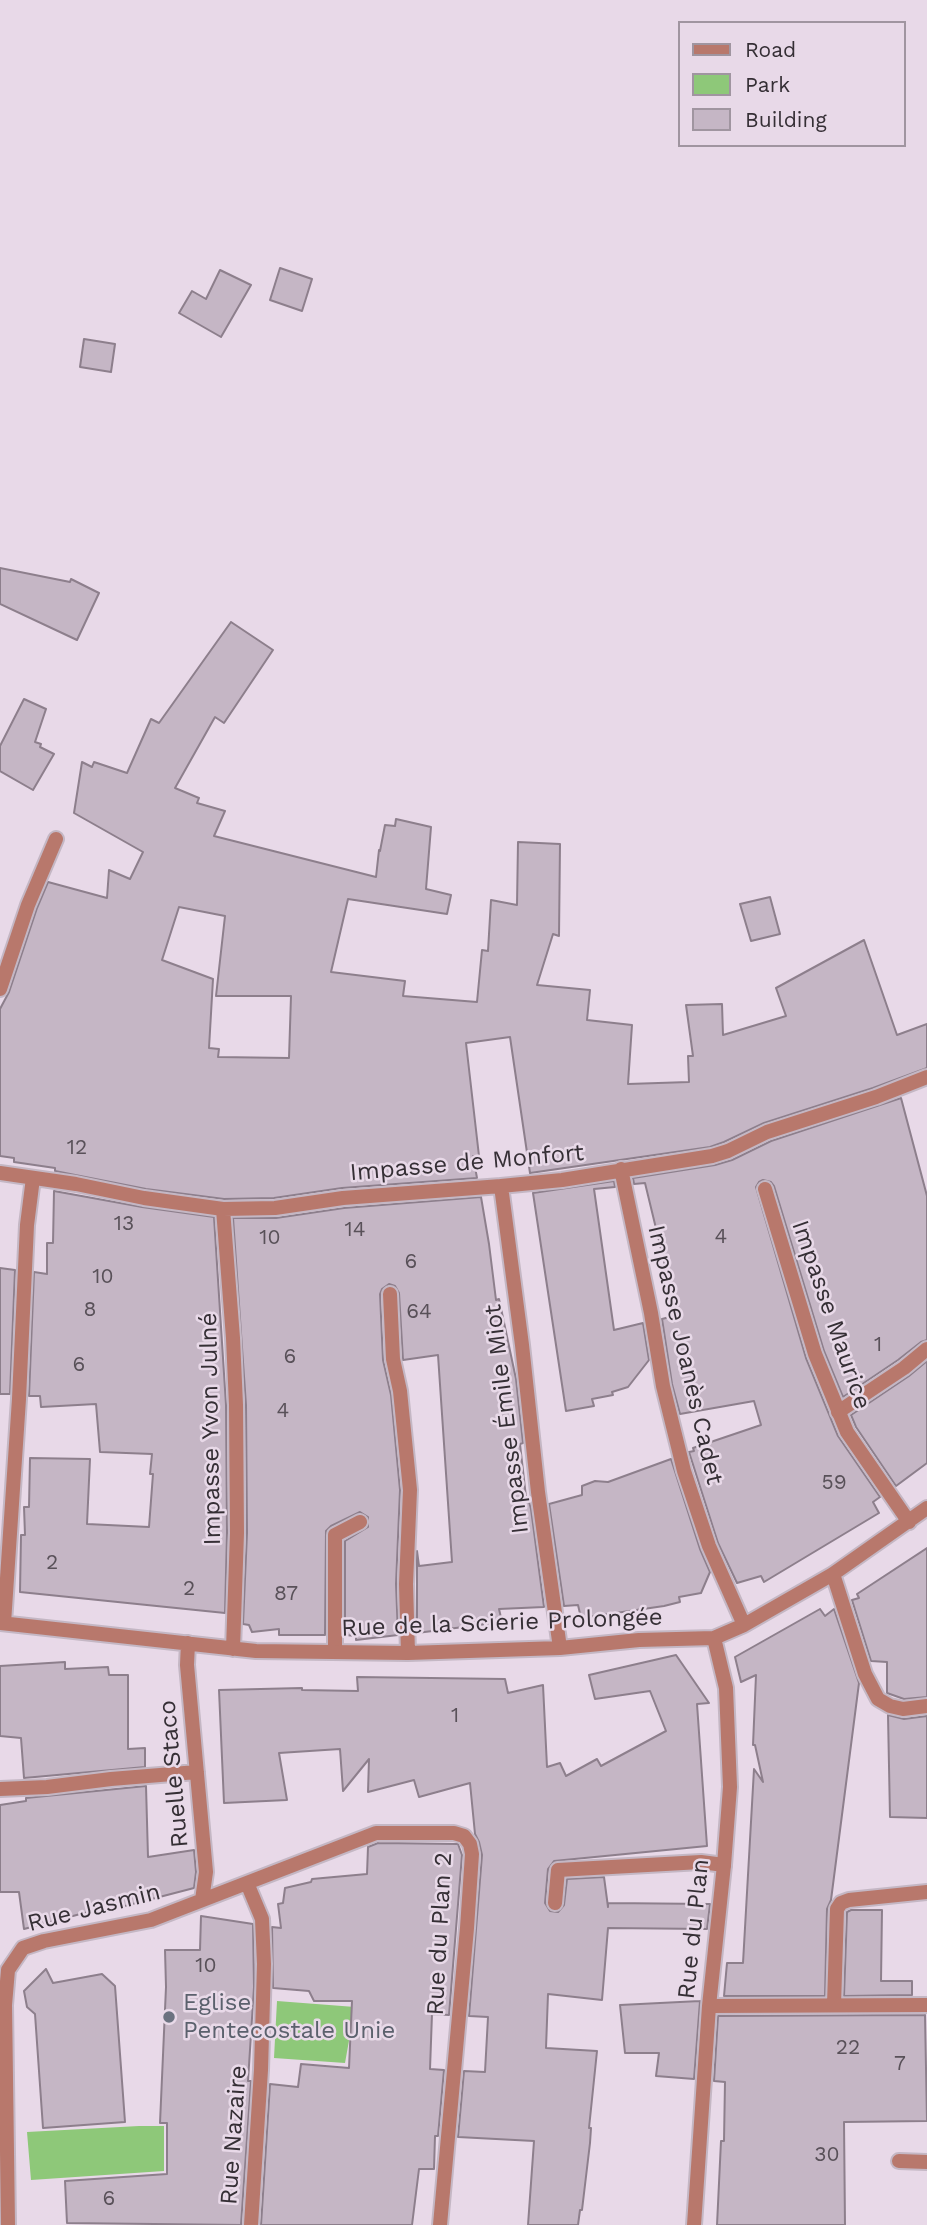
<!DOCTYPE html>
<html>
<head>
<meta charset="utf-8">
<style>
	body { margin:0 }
	#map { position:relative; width:927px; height:2225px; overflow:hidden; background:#e8d9e8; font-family:"Work Sans",sans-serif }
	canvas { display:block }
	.legend { position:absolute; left:678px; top:21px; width:228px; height:126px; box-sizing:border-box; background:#e8d9e8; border:2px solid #a095a0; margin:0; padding:9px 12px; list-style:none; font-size:21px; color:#352f35 }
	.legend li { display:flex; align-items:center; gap:14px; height:35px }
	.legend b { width:35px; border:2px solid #a095a0 }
</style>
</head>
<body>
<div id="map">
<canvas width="927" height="2225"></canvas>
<ul class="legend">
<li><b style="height:9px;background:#b8786c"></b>Road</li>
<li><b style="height:19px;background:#8ec879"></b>Park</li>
<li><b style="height:19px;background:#c5b6c5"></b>Building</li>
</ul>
</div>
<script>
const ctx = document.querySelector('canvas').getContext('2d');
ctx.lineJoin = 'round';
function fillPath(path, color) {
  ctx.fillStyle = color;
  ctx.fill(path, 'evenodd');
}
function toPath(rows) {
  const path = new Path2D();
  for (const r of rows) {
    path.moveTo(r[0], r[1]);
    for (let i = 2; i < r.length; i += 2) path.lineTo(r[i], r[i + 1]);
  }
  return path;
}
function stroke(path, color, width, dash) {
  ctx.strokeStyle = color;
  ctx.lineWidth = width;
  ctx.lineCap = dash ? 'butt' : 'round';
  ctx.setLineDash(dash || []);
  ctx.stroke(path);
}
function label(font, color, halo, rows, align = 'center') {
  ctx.font = font + ' "Work Sans",sans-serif';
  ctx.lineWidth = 5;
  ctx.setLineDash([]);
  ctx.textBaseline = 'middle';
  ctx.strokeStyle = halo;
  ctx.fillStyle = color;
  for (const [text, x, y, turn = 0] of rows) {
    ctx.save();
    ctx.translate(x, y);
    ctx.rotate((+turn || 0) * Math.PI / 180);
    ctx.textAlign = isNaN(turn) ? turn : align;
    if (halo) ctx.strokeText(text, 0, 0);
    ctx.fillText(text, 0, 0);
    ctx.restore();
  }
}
fillPath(toPath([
	[277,2001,355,2007,345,2063,274,2058],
	[139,2126,164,2126,164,2171,31,2180,27,2132]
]), '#8ec879');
const building = toPath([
	[280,268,312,279,302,311,270,300,280,268],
	[220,270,251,285,221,337,179,313,192,291,206,299,220,270],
	[84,339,115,344,111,372,80,367,84,339],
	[0,568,70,582,71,579,99,593,77,640,0,604,0,568],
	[231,622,273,650,224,723,215,717,175,788,199,798,197,803,225,811,214,836,376,877,379,850,380,851,385,825,395,826,396,819,431,827,426,889,451,895,447,914,348,899,331,972,405,981,403,996,477,1002,482,950,488,951,491,900,517,905,518,842,560,844,559,936,553,934,537,985,590,990,587,1020,632,1025,628,1084,689,1082,688,1056,693,1056,686,1005,722,1004,723,1035,786,1016,776,988,864,940,897,1035,927,1024,927,1068,873,1088,764,1123,724,1142,710,1147,530,1173,510,1037,466,1043,479,1156,473,1156,477,1178,342,1188,274,1198,224,1199,146,1189,55,1171,55,1168,14,1162,14,1158,0,1156,0,1009,9,992,37,908,48,882,107,898,109,870,130,879,143,852,74,813,82,762,92,767,94,762,127,773,151,719,159,723,231,622],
	[179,907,225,916,216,996,291,996,289,1058,218,1057,219,1049,209,1048,213,979,162,960,179,907],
	[24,699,46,709,35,742,41,744,40,747,54,754,33,790,0,771,0,746,24,699],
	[770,897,780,934,751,941,740,904,770,897],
	[901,1098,927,1196,927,1340,921,1342,898,1360,843,1397,824,1351,774,1186,771,1182,763,1180,759,1182,756,1187,806,1358,838,1436,880,1497,873,1502,879,1513,764,1582,761,1576,737,1583,718,1543,689,1452,694,1451,693,1448,761,1425,754,1401,680,1414,672,1384,662,1319,677,1315,645,1183,634,1184,633,1178,715,1165,732,1160,771,1141,901,1098],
	[614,1181,615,1187,594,1189,614,1330,643,1323,649,1360,628,1387,612,1392,613,1395,592,1399,594,1406,566,1411,533,1193,614,1181],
	[54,1191,142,1207,214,1217,226,1405,227,1533,225,1613,20,1592,21,1535,25,1535,24,1507,29,1507,30,1458,90,1459,87,1524,149,1527,153,1474,150,1474,152,1454,100,1452,96,1404,41,1407,40,1396,29,1396,34,1272,47,1274,47,1243,53,1243,54,1191],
	[481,1197,489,1244,496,1300,499,1299,516,1379,523,1443,520,1444,526,1497,528,1498,531,1509,544,1607,499,1609,502,1622,417,1633,417,1551,419,1566,452,1562,438,1355,403,1360,399,1293,395,1286,389,1284,382,1289,380,1294,383,1360,391,1395,400,1490,396,1584,398,1635,356,1640,356,1636,345,1635,345,1541,368,1527,368,1517,360,1512,331,1526,326,1531,325,1635,279,1635,279,1629,252,1632,249,1625,243,1624,247,1533,246,1405,233,1218,276,1218,344,1208,481,1197],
	[0,1268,15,1270,10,1394,0,1394,0,1268],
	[927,1361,927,1463,896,1486,856,1427,851,1415,909,1376,927,1361],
	[671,1459,700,1549,710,1572,701,1593,679,1597,680,1602,664,1606,581,1618,578,1605,564,1606,549,1504,582,1495,582,1486,595,1481,608,1482,671,1459],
	[927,1548,927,1697,904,1699,887,1693,887,1662,871,1661,852,1600,859,1598,857,1594,927,1548],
	[820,1609,825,1616,834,1609,859,1683,831,1900,827,1909,825,1996,724,1996,727,1963,743,1963,754,1769,763,1782,755,1745,753,1745,756,1675,741,1682,735,1657,820,1609],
	[676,1655,709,1703,697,1704,707,1846,554,1861,548,1869,545,1903,550,1911,558,1912,564,1905,567,1879,604,1877,608,1907,608,1903,710,1904,707,1929,608,1928,602,2000,548,1994,546,2048,597,2051,589,2128,591,2128,590,2143,582,2210,580,2210,578,2225,528,2225,534,2141,458,2137,464,2071,485,2072,488,2017,469,2016,482,1855,479,1842,475,1834,470,1783,419,1797,414,1780,368,1792,369,1759,343,1791,340,1749,279,1753,287,1800,224,1803,219,1690,302,1688,302,1690,358,1691,357,1677,505,1679,508,1693,543,1685,547,1767,560,1763,566,1776,597,1759,601,1766,666,1731,650,1691,595,1699,589,1675,676,1655],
	[65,1662,65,1669,108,1667,109,1675,128,1675,128,1749,145,1748,145,1767,24,1778,21,1738,0,1736,0,1666,65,1662],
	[888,1715,904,1719,927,1716,927,1818,890,1817,888,1715],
	[146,1786,148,1857,194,1850,196,1872,194,1888,98,1913,103,1908,24,1929,19,1892,0,1892,0,1805,26,1801,26,1798,146,1786],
	[378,1843,458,1844,462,1855,449,2015,432,2014,430,2069,444,2070,438,2136,435,2136,434,2169,419,2169,412,2225,261,2225,270,2084,298,2087,301,2064,349,2068,352,2001,314,2001,309,1991,273,1988,272,1927,281,1928,278,1904,283,1903,285,1888,311,1882,312,1879,367,1874,368,1847,378,1843],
	[851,1910,882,1910,881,1981,912,1981,912,1995,844,1996,847,1912,851,1910],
	[201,1916,253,1924,254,1987,248,2081,251,2081,241,2225,67,2223,65,2181,167,2174,167,2123,160,2123,166,1987,165,1950,200,1950,201,1916],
	[46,1969,53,1983,102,1974,115,1986,125,2122,43,2128,35,2014,27,2007,24,1991,46,1969],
	[700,2001,694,2079,656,2076,659,2053,625,2053,620,2005,700,2001],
	[925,2015,927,2121,844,2122,845,2225,717,2225,721,2141,724,2141,725,2082,714,2081,718,2016,925,2015]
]);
fillPath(building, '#c5b6c5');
stroke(building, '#8d7f8c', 2);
const service = toPath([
	[838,1412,904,1368,927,1349],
	[335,1652,335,1535,360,1522],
	[555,1903,558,1870,701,1862,724,1865]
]);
const minor = toPath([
	[0,989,28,905,56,839],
	[621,1169,651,1313,663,1386,684,1471,709,1546,744,1625],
	[0,1173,76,1184,144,1198,223,1209,275,1208,343,1198,501,1186,562,1180,712,1156,728,1151,767,1132,876,1097,927,1077],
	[501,1186,522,1345,538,1492,560,1648],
	[765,1189,815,1354,847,1432,909,1522],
	[223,1209,233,1338,236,1405,237,1533,233,1649],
	[390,1294,393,1359,400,1391,410,1490,406,1584,408,1653],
	[833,1574,865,1674,878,1699,890,1706,903,1709,927,1706],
	[0,1623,256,1651,408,1653,560,1648,639,1640,714,1638,744,1625,833,1574,927,1508],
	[4,1623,19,1399,27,1225,33,1178],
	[188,1643,187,1665,206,1872,202,1900],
	[0,1789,47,1787,111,1779,197,1772],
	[247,1883,262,1919,264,1964,261,2070,251,2225],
	[834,2005,837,1909,841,1903,849,1900,927,1892],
	[709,2006,927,2005],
	[899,2161,927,2162],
	[8,2225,5,2005,8,1970,23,1948,44,1941,151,1920,376,1833,454,1833,464,1836,470,1844,472,1854,467,1928,440,2225],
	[694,2225,709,2006,724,1865,730,1787,726,1688,714,1638]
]);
stroke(service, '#c4b7c4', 18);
stroke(minor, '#c4b7c4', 18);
stroke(service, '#b8786c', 14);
stroke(minor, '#b8786c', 14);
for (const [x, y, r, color] of [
	[169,2017,7,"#6b7280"]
]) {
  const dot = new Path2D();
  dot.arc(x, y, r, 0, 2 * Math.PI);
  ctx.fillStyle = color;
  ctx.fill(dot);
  stroke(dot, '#e8d9e8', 2.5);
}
label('21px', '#595159', null, [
	["12",77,1148],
	["13",124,1224],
	["14",355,1230],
	["4",721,1237],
	["10",270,1238],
	["6",411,1262],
	["10",103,1277],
	["8",90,1310],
	["64",419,1312],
	["1",878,1345],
	["6",290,1357],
	["6",79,1365],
	["4",283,1411],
	["59",834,1483],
	["2",52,1563],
	["2",189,1589],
	["87",286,1594],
	["1",455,1716],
	["10",206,1966],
	["22",848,2048],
	["7",900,2064],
	["30",827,2155],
	["6",109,2199]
]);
label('24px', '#352f35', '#e8d9e8', [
	["Impasse de Monfort",467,1163,-5],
	["Impasse Maurice",831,1315,71],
	["Impasse Joanès Cadet",685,1355,77],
	["Impasse Émile Miot",507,1419,-97],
	["Impasse Yvon Julné",211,1429,-91],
	["Rue de la Scierie Prolongée",502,1623,-2],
	["Ruelle Staco",174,1774,-95],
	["Rue Jasmin",94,1908,-14],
	["Rue du Plan",694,1929,-84],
	["Rue du Plan 2",440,1934,-87],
	["Rue Nazaire",234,2135,-86]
]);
label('24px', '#5b616d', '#e8d9e8', [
	["Eglise",183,2003],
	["Pentecostale Unie",183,2031]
], 'left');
</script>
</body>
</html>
